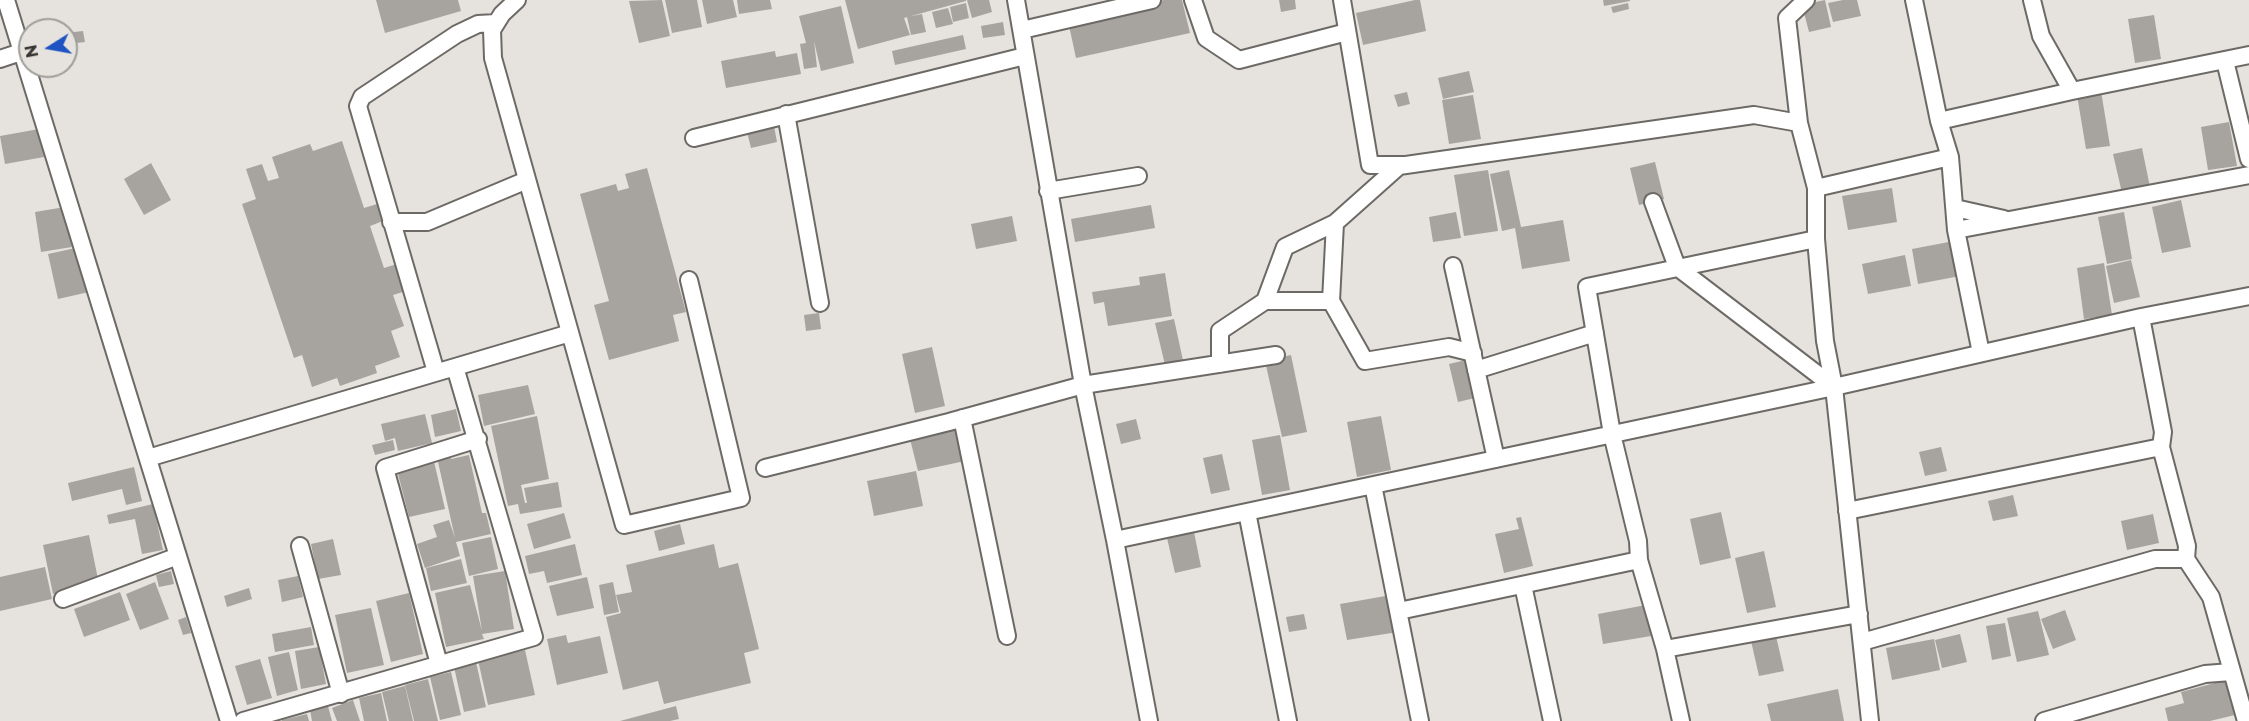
<!DOCTYPE html>
<html>
<head>
<meta charset="utf-8">
<style>
	body { margin:0 }
	#map { position:relative; width:2249px; height:721px; overflow:hidden; background:#e6e3de; font-family:Montserrat,sans-serif }
	canvas { display:block }
	.north { position:absolute; left:18px; top:18px; width:60px; height:60px; box-sizing:border-box; background:#e6e3de; border:2px solid #a09e9a; border-radius:50%; rotate:259deg; font-size:16px; font-weight:700; line-height:24px; text-align:center; color:#383634 }
	.north::after { content:''; display:block; margin:auto; width:21px; height:27px; background:#1e54c1; clip-path:polygon(50% 0,100% 100%,50% 72%,0 100%) }
</style>
</head>
<body>
<div id="map">
<canvas width="2249" height="721"></canvas>
<div class="north">N</div>
</div>
<script>
const ctx = document.querySelector('canvas').getContext('2d');
ctx.lineJoin = 'round';
function fillPath(path, color) {
  ctx.fillStyle = color;
  ctx.fill(path, 'evenodd');
}
function toPath(rows) {
  const path = new Path2D();
  for (const r of rows) {
    path.moveTo(r[0], r[1]);
    for (let i = 2; i < r.length; i += 2) path.lineTo(r[i], r[i + 1]);
  }
  return path;
}
function stroke(path, color, width, dash) {
  ctx.strokeStyle = color;
  ctx.lineWidth = width;
  ctx.lineCap = dash ? 'butt' : 'round';
  ctx.setLineDash(dash || []);
  ctx.stroke(path);
}
fillPath(toPath([
	[376,0,458,0,461,11,385,33],
	[662,0,670,36,639,43,629,1],
	[665,0,697,0,702,27,672,33],
	[702,0,733,0,737,17,707,24],
	[737,0,770,0,772,9,739,14],
	[845,0,966,0,966,1,904,18,910,35,858,49],
	[967,0,989,0,992,12,972,18],
	[1164,0,1182,0,1190,33,1076,58,1068,21],
	[1279,0,1295,0,1296,9,1281,12],
	[1415,0,1420,0,1426,31,1363,45,1356,13],
	[1603,0,1630,0,1630,1,1604,6],
	[1825,0,1831,27,1809,32,1802,5],
	[1843,0,1857,0,1861,16,1833,22,1828,3],
	[966,3,969,18,953,22,950,7],
	[1628,3,1629,9,1613,13,1611,7],
	[841,6,854,63,821,71,814,41,817,67,804,69,800,44,806,43,799,16],
	[948,8,953,24,936,28,932,12],
	[922,14,926,32,911,35,907,17],
	[2154,15,2161,59,2135,63,2128,19],
	[1003,22,1005,35,983,38,981,26],
	[83,31,85,42,68,44,66,33],
	[963,35,966,49,895,65,892,51],
	[775,51,776,57,797,53,801,74,726,88,721,61],
	[1469,71,1474,92,1443,99,1438,78],
	[2101,91,2110,146,2086,149,2077,95],
	[1407,92,1410,104,1398,107,1394,95],
	[1473,95,1481,139,1449,144,1442,100],
	[2229,122,2237,166,2208,170,2201,127],
	[774,126,777,142,751,148,747,132],
	[39,129,44,157,5,164,0,136],
	[342,141,364,208,377,204,383,221,370,226,384,268,397,264,406,291,393,295,404,326,391,331,400,357,375,366,377,373,340,386,337,378,312,387,302,355,294,358,242,204,256,199,246,169,262,164,268,181,279,178,272,157,310,144,313,151],
	[2142,148,2150,187,2122,193,2113,154],
	[1655,162,1664,199,1639,205,1630,168],
	[151,163,171,200,144,215,124,179],
	[647,168,686,312,673,315,679,341,609,360,594,305,609,301,580,194,616,184,618,191,629,188,625,174],
	[1488,170,1498,231,1464,236,1454,175],
	[1509,170,1521,227,1563,220,1570,261,1522,269,1515,228,1502,231,1490,174],
	[1892,188,1897,222,1848,230,1842,196],
	[2181,200,2191,247,2162,253,2152,207],
	[1151,205,1155,228,1075,242,1071,219],
	[65,207,72,247,41,252,35,212],
	[1456,212,1461,238,1433,242,1429,217],
	[2124,212,2132,259,2107,264,2098,217],
	[1012,216,1017,241,976,249,971,224],
	[1954,241,1960,276,1918,284,1912,249],
	[80,247,89,292,58,299,48,254],
	[1905,255,1911,286,1868,294,1862,264],
	[2131,260,2140,297,2114,303,2106,266],
	[2104,263,2112,315,2084,319,2077,268],
	[1165,273,1172,316,1108,326,1104,302,1094,304,1092,292,1140,285,1139,277],
	[819,313,821,329,806,331,804,315],
	[1174,319,1184,365,1166,369,1155,323],
	[932,347,945,406,915,413,902,354],
	[1291,355,1307,432,1282,437,1265,361],
	[1470,359,1479,397,1458,402,1449,364],
	[528,385,535,414,484,426,478,395],
	[456,409,461,431,435,437,431,415],
	[425,414,432,443,398,451,395,438,385,441,381,424],
	[537,416,549,479,521,485,525,503,527,503,524,488,558,482,562,507,520,514,518,504,508,506,491,426],
	[1381,416,1391,470,1357,477,1347,422],
	[1136,419,1141,439,1121,444,1116,424],
	[958,428,965,461,918,471,910,439],
	[1280,435,1290,490,1262,495,1252,440],
	[393,440,395,450,375,455,372,445],
	[1941,447,1947,471,1925,476,1919,452],
	[449,450,451,459,469,455,482,513,486,513,491,534,456,542,460,556,425,568,417,544,437,537,433,525,449,520,455,538,436,453],
	[1222,454,1230,490,1211,494,1203,458],
	[433,457,445,509,409,517,396,466],
	[134,467,142,501,126,505,122,489,72,501,68,483],
	[916,471,923,506,874,516,867,481],
	[2013,495,2018,516,1993,521,1988,501],
	[153,504,163,550,142,554,135,519,109,524,107,515],
	[1721,512,1731,558,1700,565,1690,519],
	[564,513,571,538,534,549,527,524],
	[2153,514,2159,543,2127,550,2121,521],
	[1521,517,1533,566,1504,573,1495,534,1519,529,1516,518],
	[680,524,685,544,659,551,654,531],
	[1194,532,1201,567,1175,573,1167,538],
	[89,535,99,584,53,594,43,545],
	[491,537,498,569,469,576,462,543],
	[333,539,341,575,318,579,311,544],
	[575,544,582,575,547,583,544,571,529,574,525,556],
	[714,544,719,568,738,563,759,649,744,653,751,683,664,704,658,681,623,690,606,617,621,613,616,595,632,592,626,565],
	[1764,551,1776,607,1747,613,1735,558],
	[461,559,467,583,431,591,426,568],
	[45,567,52,599,0,611,0,577],
	[171,571,174,584,159,587,156,575],
	[505,571,514,629,482,634,484,639,446,647,435,593,470,585,482,631,473,576],
	[298,576,303,597,282,602,278,580],
	[587,577,594,608,557,616,549,586],
	[155,582,169,619,140,630,126,594],
	[613,582,619,612,604,615,599,585],
	[249,588,252,599,227,607,224,596],
	[120,592,130,620,84,637,74,609],
	[409,593,423,654,391,662,376,601],
	[1391,595,1398,632,1347,640,1340,604],
	[1646,605,1651,636,1603,644,1598,614],
	[371,608,384,665,347,673,335,615],
	[2065,610,2076,640,2053,649,2041,619],
	[2038,611,2049,655,2017,662,2007,618],
	[1304,614,1307,629,1289,632,1286,617],
	[186,617,191,633,183,635,178,620],
	[2005,623,2011,656,1992,660,1986,626],
	[311,627,314,645,275,652,272,634],
	[1960,634,1967,662,1942,668,1935,640],
	[566,635,568,643,600,636,608,673,557,685,547,639],
	[1776,636,1784,671,1759,676,1751,641],
	[1934,639,1940,670,1892,680,1886,648],
	[319,647,326,684,301,689,295,651],
	[525,650,535,695,488,705,478,660],
	[289,652,298,690,277,696,268,657],
	[260,659,272,698,247,705,235,666],
	[476,662,486,707,464,712,454,667],
	[451,672,461,715,440,720,430,677],
	[428,679,438,721,414,721,405,685],
	[2226,680,2235,715,2210,721,2168,721,2165,708,2184,703,2181,692],
	[405,686,413,721,389,721,382,692],
	[1838,689,1844,721,1771,721,1767,704],
	[381,693,387,721,364,721,359,698],
	[353,700,360,721,337,721,332,708],
	[328,706,332,721,312,721,310,710],
	[676,706,679,719,670,721,620,721],
	[307,714,309,721,282,721,282,720]
]), '#a7a49f');
const minor = toPath([
	[6,0,229,721],
	[517,0,502,14,492,30,493,58,624,525,741,498,689,280],
	[1016,0,1083,385,1115,540,1149,721],
	[1193,0,1206,38,1239,60,1347,32],
	[1342,0,1370,165,1403,165],
	[1806,0,1787,18,1799,123,1816,188,1816,239,1825,341,1834,387],
	[1914,0,1939,121,1950,157,1956,230],
	[2032,0,2041,36,2072,91],
	[1022,30,1152,0],
	[0,59,21,52],
	[2225,61,2249,159],
	[786,114,820,303],
	[1939,121,2072,91,2249,55],
	[694,138,1025,56],
	[1816,188,1950,157],
	[1048,191,1138,176],
	[1653,202,1677,267,1834,387],
	[1955,208,2004,219],
	[391,222,427,222,527,180],
	[1335,223,1331,301,1365,361,1449,347,1473,353],
	[1453,266,1496,459],
	[1265,301,1331,301],
	[2141,317,2163,432,2161,447,2187,546,2186,559,2211,597,2246,721],
	[1981,353,1956,230,2249,175],
	[1220,364,1220,331,1265,301,1285,247,1335,223,1399,166,1754,115,1799,123],
	[1476,370,1595,333],
	[436,372,358,106,362,97,457,34,478,24,496,23],
	[962,418,1007,636],
	[148,458,570,333],
	[765,468,949,422,1083,385,1276,355],
	[1373,485,1420,721],
	[1847,511,2161,447],
	[1247,512,1288,721],
	[1115,540,1834,387],
	[300,546,341,694],
	[1523,585,1552,721],
	[63,599,178,556],
	[1399,611,1639,560],
	[1862,642,2155,559,2186,559],
	[1665,649,1859,614],
	[439,664,385,468,478,439],
	[243,721,534,637,455,367],
	[1681,721,1665,649,1639,560,1638,541,1612,434,1587,287,1816,239],
	[1870,721,1834,387,2141,317,2249,296],
	[2044,721,2205,674,2231,672]
]);
stroke(minor, '#6d6a66', 20);
stroke(minor, '#fff', 16);
</script>
</body>
</html>
